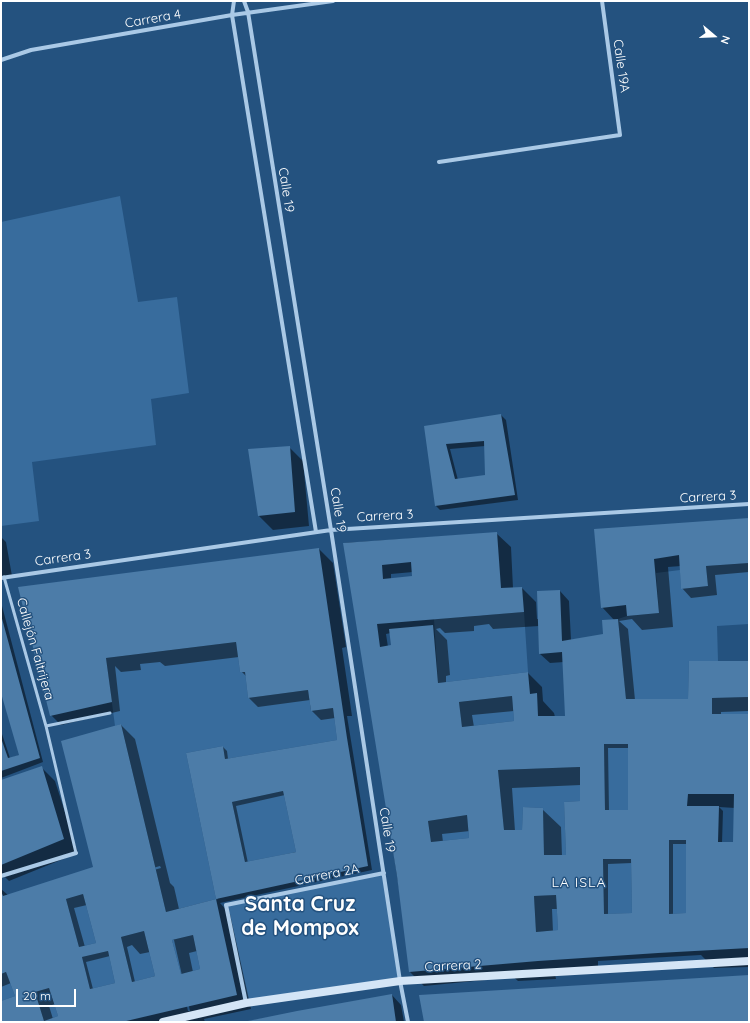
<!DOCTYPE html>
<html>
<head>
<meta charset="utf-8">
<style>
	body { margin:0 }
	#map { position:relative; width:750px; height:1023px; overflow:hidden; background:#24527f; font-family:Quicksand,sans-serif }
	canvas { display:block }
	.frame { position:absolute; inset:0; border:2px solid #fff; pointer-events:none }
	.north { position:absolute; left:694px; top:16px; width:40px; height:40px; -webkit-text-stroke:3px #24527f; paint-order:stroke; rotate:109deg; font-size:11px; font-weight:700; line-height:16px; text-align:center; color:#fff }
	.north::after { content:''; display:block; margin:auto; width:14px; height:18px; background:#fff; clip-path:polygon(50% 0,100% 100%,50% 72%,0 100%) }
	.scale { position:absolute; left:16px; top:989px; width:60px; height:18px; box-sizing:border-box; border:2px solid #fff; border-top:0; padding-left:5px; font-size:12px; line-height:14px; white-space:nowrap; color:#fff; -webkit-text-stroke:3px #24527f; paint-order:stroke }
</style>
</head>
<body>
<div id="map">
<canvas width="750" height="1023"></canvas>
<div class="frame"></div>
<div class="north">N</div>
<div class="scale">20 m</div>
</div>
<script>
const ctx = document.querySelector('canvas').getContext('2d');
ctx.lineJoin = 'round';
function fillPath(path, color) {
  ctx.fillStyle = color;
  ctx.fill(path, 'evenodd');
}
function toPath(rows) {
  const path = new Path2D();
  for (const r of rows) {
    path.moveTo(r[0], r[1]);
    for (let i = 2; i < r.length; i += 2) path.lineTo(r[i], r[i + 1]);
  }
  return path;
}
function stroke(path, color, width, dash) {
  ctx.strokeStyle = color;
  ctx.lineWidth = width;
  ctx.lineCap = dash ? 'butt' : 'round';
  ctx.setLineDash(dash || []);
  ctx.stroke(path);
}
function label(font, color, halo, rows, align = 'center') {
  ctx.font = font + ' Quicksand,sans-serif';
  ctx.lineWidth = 3;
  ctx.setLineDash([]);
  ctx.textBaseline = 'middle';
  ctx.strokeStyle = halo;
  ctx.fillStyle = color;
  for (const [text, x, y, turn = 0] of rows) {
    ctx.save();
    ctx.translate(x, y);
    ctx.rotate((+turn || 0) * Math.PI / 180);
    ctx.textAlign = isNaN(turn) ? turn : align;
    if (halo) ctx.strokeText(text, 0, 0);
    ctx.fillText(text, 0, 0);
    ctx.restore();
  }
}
fillPath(toPath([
	[120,196,138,302,177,297,189,393,151,399,156,445,32,462,39,521,1,526,1,222],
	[749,563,749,624,717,626,718,661,689,661,688,699,626,699,618,619,627,616,659,613,656,573,680,570,681,589,708,586,706,566],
	[524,612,528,672,438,683,434,619],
	[236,642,240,672,245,672,248,698,308,690,311,711,333,708,337,740,225,759,223,746,186,753,216,899,166,912,121,724,115,726,106,658],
	[512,696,514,721,462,727,459,702],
	[749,697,749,722,749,714,712,714,712,698],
	[604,744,628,744,628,810,605,810],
	[580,767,580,801,564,802,566,855,544,855,543,808,523,807,522,830,504,830,498,770],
	[283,791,296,852,245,862,232,802],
	[467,815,469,838,431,842,428,821],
	[669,840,686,840,686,913,669,914],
	[603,859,631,859,632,913,604,914],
	[384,873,400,981,246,1003,226,905],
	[83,894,96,943,79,947,66,899],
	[556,895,558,930,536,932,534,896],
	[144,931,155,976,132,982,121,937],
	[193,935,200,969,181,974,172,940],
	[108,951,115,983,90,989,82,957],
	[6,972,15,996,1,1001,1,974],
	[49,988,58,1016,44,1021,35,992]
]), '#386c9d');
fillPath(toPath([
	[501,415,506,420,518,500,440,510,436,506,425,427],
	[485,446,486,476,458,480,450,449],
	[289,447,303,461,309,526,273,530,259,516],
	[749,519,749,572,715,575,717,595,691,598,682,588,681,566,668,567,673,627,642,630,632,619,619,621,628,629,635,700,688,700,749,662,749,711,721,712,721,715,749,715,749,967,714,968,701,955,598,961,598,971,555,974,556,979,518,981,509,973,485,980,424,986,410,972,404,921,383,784,344,543,496,533,511,547,513,588,522,588,536,602,537,619,539,619,560,591,569,601,571,640,604,635,614,620,602,607,595,530],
	[413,572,413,577,391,579,391,574],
	[483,613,483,615,473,616,473,614],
	[489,624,493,629,539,626,540,654,550,663,564,662,566,717,555,717,554,713,543,701,542,687,528,673,446,683,446,676,450,675,447,640,436,629,440,628,445,633,474,631,474,626],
	[391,633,392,646,388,647,386,634],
	[514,711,515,722,474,727,472,715],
	[608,748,629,748,629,811,609,811],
	[581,785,581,802,568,856,562,856,561,827,542,809,523,831,515,831,512,788],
	[719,807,735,808,734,843,722,843,723,811],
	[470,831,471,839,443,842,442,834],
	[673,844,687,844,687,914,673,915],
	[632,863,633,914,608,915,608,864],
	[552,909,558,909,559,931,553,932],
	[1,537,6,542,12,576,1,578],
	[319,549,333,563,346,647,342,648,352,716,347,716,372,870,220,903,230,914,251,1009,204,1019,205,1022,1,1022,1,1002,16,996,11,983,1,987,1,889,8,895,93,869,121,725,135,739,170,883,174,887,179,909,218,899,187,754,223,747,227,751,228,759,338,741,335,718,321,720,311,710,310,700,258,707,249,698,247,677,241,671,239,657,165,666,160,662,140,664,141,670,121,672,115,666,120,711,61,725,51,715,19,588],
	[285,795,297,852,248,863,236,806],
	[160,866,161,868,107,883,107,881],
	[87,905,97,944,85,947,74,908],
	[171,937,174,940,190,1011,188,1011],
	[132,945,140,954,150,952,156,976,135,982,127,947],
	[197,951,201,970,193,972,189,953],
	[110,956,117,983,93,989,86,962],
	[55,1004,59,1017,53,1019,49,1006],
	[1,602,43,762,1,778,1,731,10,758,20,755,1,690],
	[41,767,55,781,78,853,9,881,5,877,1,878,1,781],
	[392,995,401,1005,404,1022,244,1022]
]), '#0007');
fillPath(toPath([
	[501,414,515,495,435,506,424,426],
	[484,441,485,475,455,479,446,444],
	[290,446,295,512,258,516,248,449],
	[749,518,749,563,706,566,708,586,681,589,679,555,654,559,659,613,627,616,626,605,601,608,594,529],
	[497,532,501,588,522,587,524,612,377,624,380,647,391,645,389,629,433,625,438,683,528,672,530,694,537,693,538,716,565,716,562,652,539,654,537,591,560,590,562,641,603,634,602,620,618,619,626,699,688,699,689,661,749,661,749,697,712,698,712,714,749,714,749,948,658,953,538,961,409,972,397,876,343,543],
	[411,562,412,576,383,579,382,565],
	[512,696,514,721,462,727,459,702],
	[604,744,628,744,628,810,605,810],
	[580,767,580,801,564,802,566,855,544,855,543,808,523,807,522,830,504,830,498,770],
	[688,794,734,794,733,842,718,842,719,806,687,806],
	[467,815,469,838,431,842,428,821],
	[669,840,686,840,686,913,669,914],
	[603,859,631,859,632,913,604,914],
	[556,895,558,930,536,932,534,896],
	[319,548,347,738,368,866,216,899,237,995,122,1022,1,1022,1,1001,15,996,6,972,1,974,1,891,3,896,93,867,61,741,121,724,166,912,216,899,186,753,223,746,225,759,337,740,333,708,311,711,308,690,248,698,245,672,240,672,236,642,106,658,112,702,50,716,18,587],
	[283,791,296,852,245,862,232,802],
	[83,894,96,943,79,947,66,899],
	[144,931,155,976,132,982,121,937],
	[193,935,200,969,181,974,172,940],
	[108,951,115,983,90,989,82,957],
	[49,988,58,1016,44,1021,35,992],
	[1,615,40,758,1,771,1,738,8,758,19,755,1,693],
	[42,766,64,839,1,865,1,780],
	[749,975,749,1022,424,1022,419,995],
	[392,994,396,1022,243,1022,297,1011]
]), '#4c7ca8');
stroke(toPath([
	[4,577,46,726,76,853],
	[46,726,110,713]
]), '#aac9e6', 3);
stroke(toPath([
	[234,1,232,15,316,532],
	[244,1,248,12,331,530,400,981,408,1022],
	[1,60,31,50,232,15,333,1],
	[439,162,620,135,602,1],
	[1,578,331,530,749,504],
	[1,876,76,853],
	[246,1003,226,905,384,873]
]), '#aac9e6', 4);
stroke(toPath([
	[163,1022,246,1003,400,981,749,961]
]), '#d4e5f6', 8);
label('13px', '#fff', '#24527f', [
	["Carrera 4",153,19,-10],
	["Calle 19A",621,66,82],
	["Calle 19",286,190,81],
	["Carrera 3",708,497,-3],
	["Calle 19",338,510,81],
	["Carrera 3",385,516,-3],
	["Carrera 3",63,558,-8],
	["Callejón Faltrijera",35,649,74],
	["Calle 19",387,830,81],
	["Carrera 2A",327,875,-11],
	["Carrera 2",453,966,-3]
]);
ctx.letterSpacing = '1px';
label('14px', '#fff', '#24527f', [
	["LA ISLA",579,883]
]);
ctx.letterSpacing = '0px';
label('bold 21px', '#fff', '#24527f', [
	["Santa Cruz",300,905],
	["de Mompox",300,929]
]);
</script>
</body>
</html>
